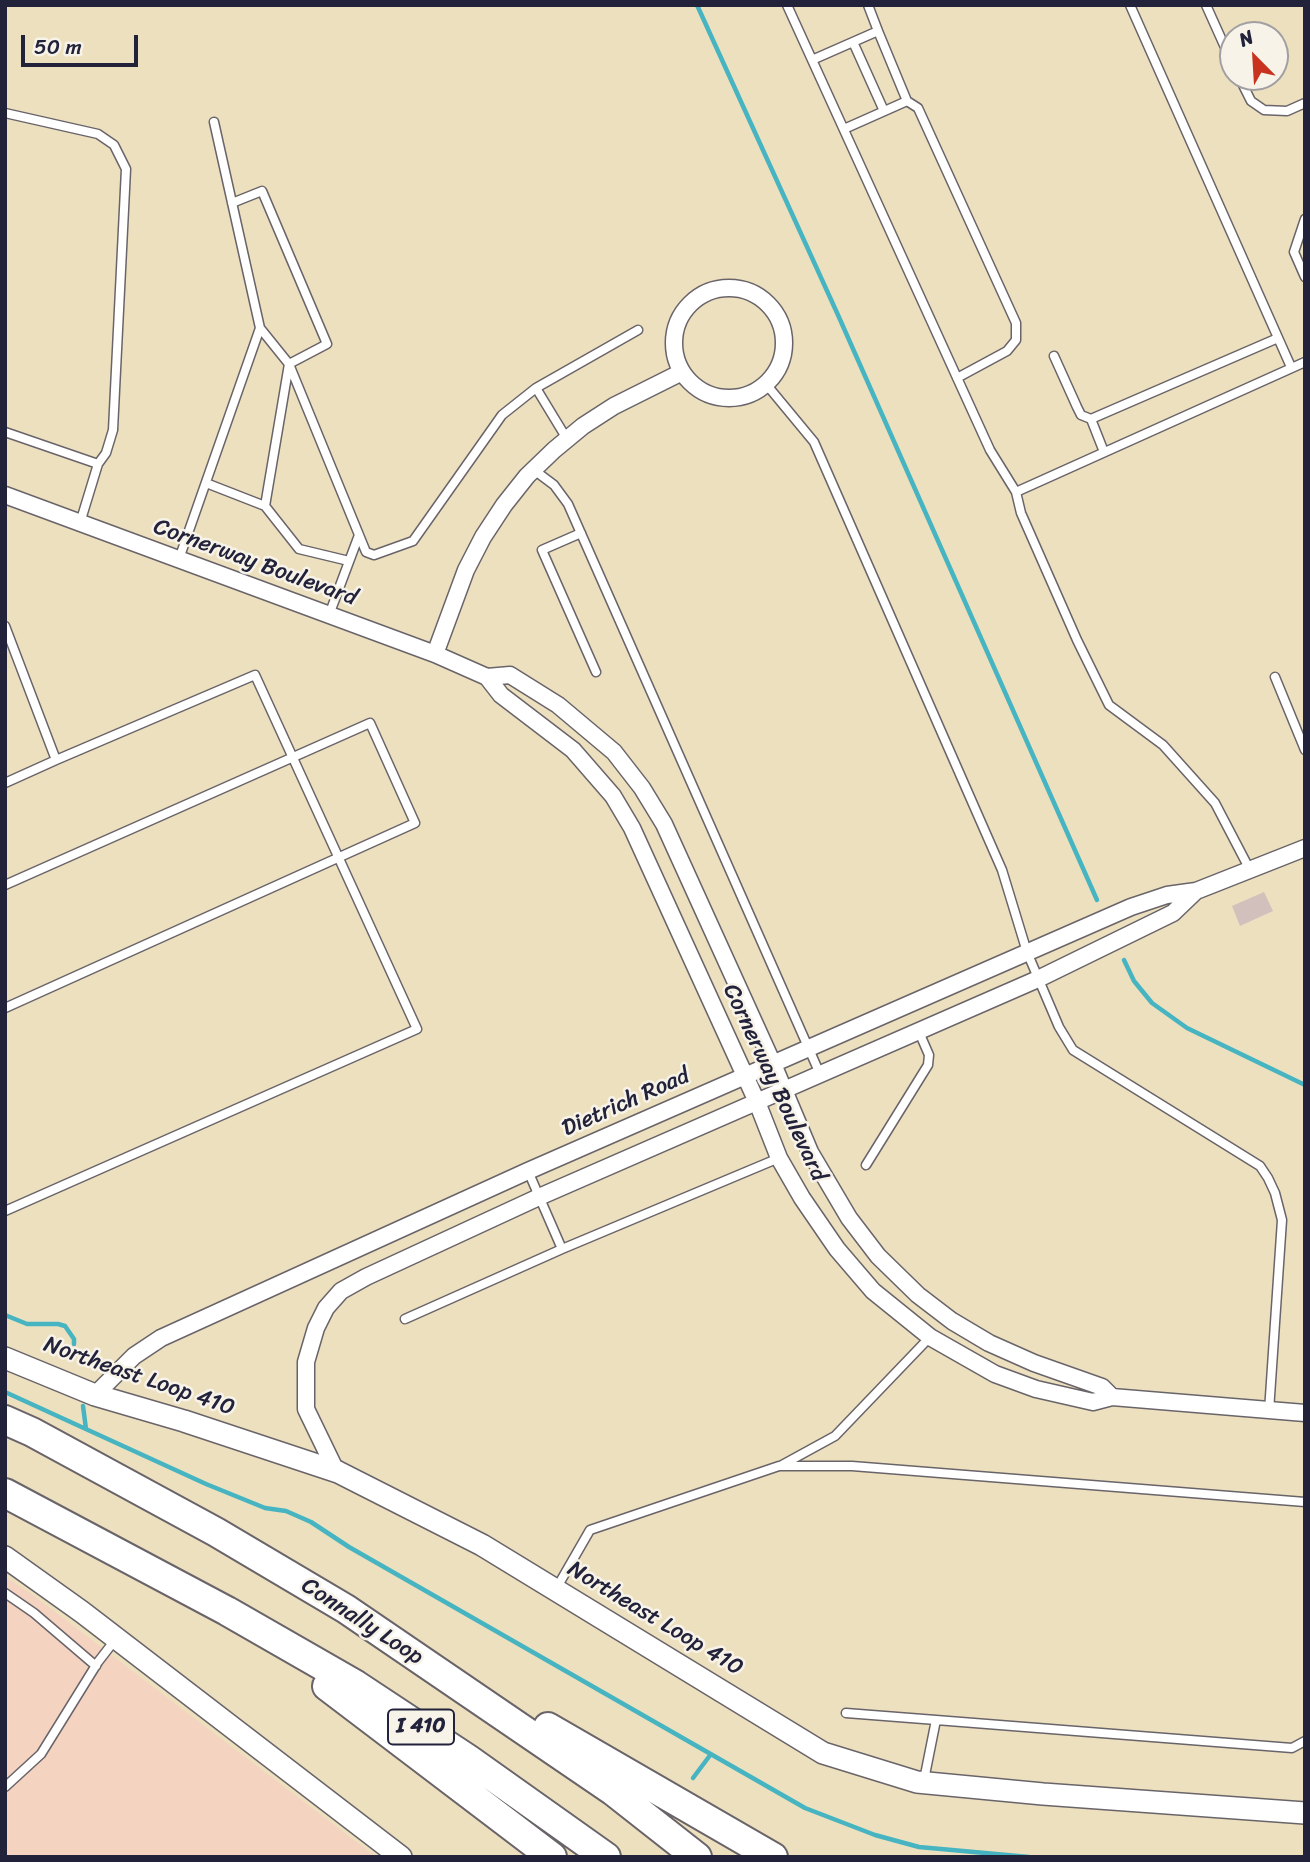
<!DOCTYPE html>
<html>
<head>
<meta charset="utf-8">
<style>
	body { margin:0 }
	#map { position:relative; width:1310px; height:1862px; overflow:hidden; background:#ede0bf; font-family:Sriracha,sans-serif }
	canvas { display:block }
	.frame { position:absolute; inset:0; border:7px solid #22223b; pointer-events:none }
	.north { position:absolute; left:1219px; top:21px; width:70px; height:70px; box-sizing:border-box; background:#f7f3e8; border:2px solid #a29fa3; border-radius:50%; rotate:336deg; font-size:19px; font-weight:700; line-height:28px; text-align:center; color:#22223b }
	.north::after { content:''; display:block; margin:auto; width:24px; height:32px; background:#c8321e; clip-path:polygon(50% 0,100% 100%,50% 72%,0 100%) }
	.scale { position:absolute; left:21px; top:35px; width:117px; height:32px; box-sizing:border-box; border:4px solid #22223b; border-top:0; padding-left:9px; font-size:21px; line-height:24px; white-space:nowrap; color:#22223b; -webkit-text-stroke:5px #f7f3e8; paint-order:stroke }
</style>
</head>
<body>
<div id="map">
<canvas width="1310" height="1862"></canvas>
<div class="frame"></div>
<div class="north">N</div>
<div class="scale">50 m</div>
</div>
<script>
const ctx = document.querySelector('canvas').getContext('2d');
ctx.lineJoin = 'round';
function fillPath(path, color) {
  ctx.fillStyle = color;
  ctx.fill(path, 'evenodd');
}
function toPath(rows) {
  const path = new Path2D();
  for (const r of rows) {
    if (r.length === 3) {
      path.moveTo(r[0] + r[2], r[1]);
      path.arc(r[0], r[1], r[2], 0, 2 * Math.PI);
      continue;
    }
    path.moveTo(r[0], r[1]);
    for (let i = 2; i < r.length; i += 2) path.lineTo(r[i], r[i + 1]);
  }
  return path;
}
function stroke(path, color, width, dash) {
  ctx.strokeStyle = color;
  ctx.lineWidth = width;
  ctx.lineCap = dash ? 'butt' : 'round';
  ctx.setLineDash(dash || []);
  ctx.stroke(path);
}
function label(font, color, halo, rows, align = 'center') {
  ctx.font = font + ' Sriracha,sans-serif';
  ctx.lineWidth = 5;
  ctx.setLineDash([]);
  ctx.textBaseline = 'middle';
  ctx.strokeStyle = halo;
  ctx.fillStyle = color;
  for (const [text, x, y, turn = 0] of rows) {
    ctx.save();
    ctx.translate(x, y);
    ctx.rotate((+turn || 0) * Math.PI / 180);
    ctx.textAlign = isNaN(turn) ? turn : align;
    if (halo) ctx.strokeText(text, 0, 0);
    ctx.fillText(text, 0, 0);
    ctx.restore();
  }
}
fillPath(toPath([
	[5,1577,29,1592,376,1857,5,1857]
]), '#f5d3c1');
fillPath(toPath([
	[1264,892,1273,911,1240,926,1232,906]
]), '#d1c0bc');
stroke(toPath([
	[697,5,838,315,1097,900],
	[1124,960,1134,981,1152,1003,1187,1028,1305,1085],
	[5,1315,27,1324,58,1324,65,1326,74,1339,74,1344],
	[5,1392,206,1484,265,1508,286,1511,311,1522,349,1547,805,1808,875,1835,919,1847,1029,1857],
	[83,1406,86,1429],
	[693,1778,711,1754]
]), '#46b4c1', 4.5);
const lane = toPath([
	[787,5,990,450,1016,492],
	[868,5,878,31],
	[1130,5,1291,367],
	[1206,5,1233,65],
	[853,42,884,111],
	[812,60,878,31,907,101,918,108,1016,323,1016,340,1007,351,957,378],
	[1239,77,1251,101,1264,110,1287,111,1305,103],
	[5,113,98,134,114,145,126,169,113,430,106,453,98,464,80,523],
	[844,129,907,101],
	[232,203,262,191,327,344,289,364,366,552,374,555,413,541,502,415,536,388,638,330],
	[1305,219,1294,252,1305,277],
	[260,328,289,364,265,506],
	[1054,356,1077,407,1081,415,1091,419],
	[766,384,814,442,1002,870,1027,952,1059,1027,1073,1050,1260,1166,1268,1178,1275,1193,1282,1220,1269,1411],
	[536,388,567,439],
	[5,432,98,464],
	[1104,452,1091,419,1278,338],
	[534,470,554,485,568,504,820,1074],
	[206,483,265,506,299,549,349,561],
	[581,533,542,550,596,672],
	[179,559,260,328,214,122],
	[329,615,359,535],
	[5,626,56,760,255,675,417,1029,5,1211],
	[1275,677,1305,750],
	[5,783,56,760],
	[1250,870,1215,803,1163,745,1109,705,1077,640,1021,513,1016,492,1305,362],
	[5,885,370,723,415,823,5,1008],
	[866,1165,928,1065,929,1055,919,1032],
	[528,1171,562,1249],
	[405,1319,562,1249,779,1158],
	[782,1465,835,1436,930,1337],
	[556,1589,590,1530,779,1466,852,1466,1305,1502],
	[5,1593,34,1613,96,1666],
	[846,1713,936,1720,924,1780],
	[936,1720,1292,1748,1305,1741],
	[5,1787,41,1754,98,1662,115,1640]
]);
const street = toPath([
	[729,343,55],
	[5,495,435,654,487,677,501,695,573,750,613,796,632,828,757,1102,779,1158,802,1198,837,1249,873,1291,930,1337,995,1374,1036,1389,1093,1402,1112,1397,1305,1413],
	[435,654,466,570,483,537,504,505,527,476,554,450,583,426,614,406,682,372],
	[487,677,510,675,558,705,614,752,642,788,664,824,773,1064,810,1152,849,1218,878,1256,918,1295,952,1321,989,1343,1034,1363,1102,1387,1112,1397],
	[95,1395,134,1356,161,1338,528,1171,1131,907,1167,895,1196,891,1305,848],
	[336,1471,306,1409,306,1362,316,1328,326,1308,341,1291,366,1277,539,1197,1038,979,1173,913,1196,891]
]);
const secondary = toPath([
	[5,1358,95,1395,184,1421,338,1472,482,1545,823,1753,917,1782,1043,1794,1305,1813],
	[5,1557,82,1612,401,1857]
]);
const highway = toPath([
	[5,1420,32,1432,216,1532,346,1609,613,1791,697,1857],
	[5,1493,227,1611,356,1685,468,1759,606,1857],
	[327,1686,552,1857],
	[548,1727,773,1857]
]);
stroke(lane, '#696469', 11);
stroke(street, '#696469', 19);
stroke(secondary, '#696469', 24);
stroke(highway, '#696469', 32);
stroke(lane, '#fff', 8);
stroke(street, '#fff', 16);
stroke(secondary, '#fff', 21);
stroke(highway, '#fff', 28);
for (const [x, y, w] of [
	[421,1727,66]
]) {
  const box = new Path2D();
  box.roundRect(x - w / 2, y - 17.5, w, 35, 5);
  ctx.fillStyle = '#f7f3e8';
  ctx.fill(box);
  stroke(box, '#22223b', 2);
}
label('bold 21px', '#22223b', null, [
	["I 410",421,1727]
]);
label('23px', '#22223b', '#f7f3e8', [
	["Cornerway Boulevard",255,563,20],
	["Cornerway Boulevard",774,1083,65],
	["Dietrich Road",626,1103,-24],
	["Northeast Loop 410",139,1377,19],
	["Northeast Loop 410",655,1619,31],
	["Connally Loop",362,1622,33]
]);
</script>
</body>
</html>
